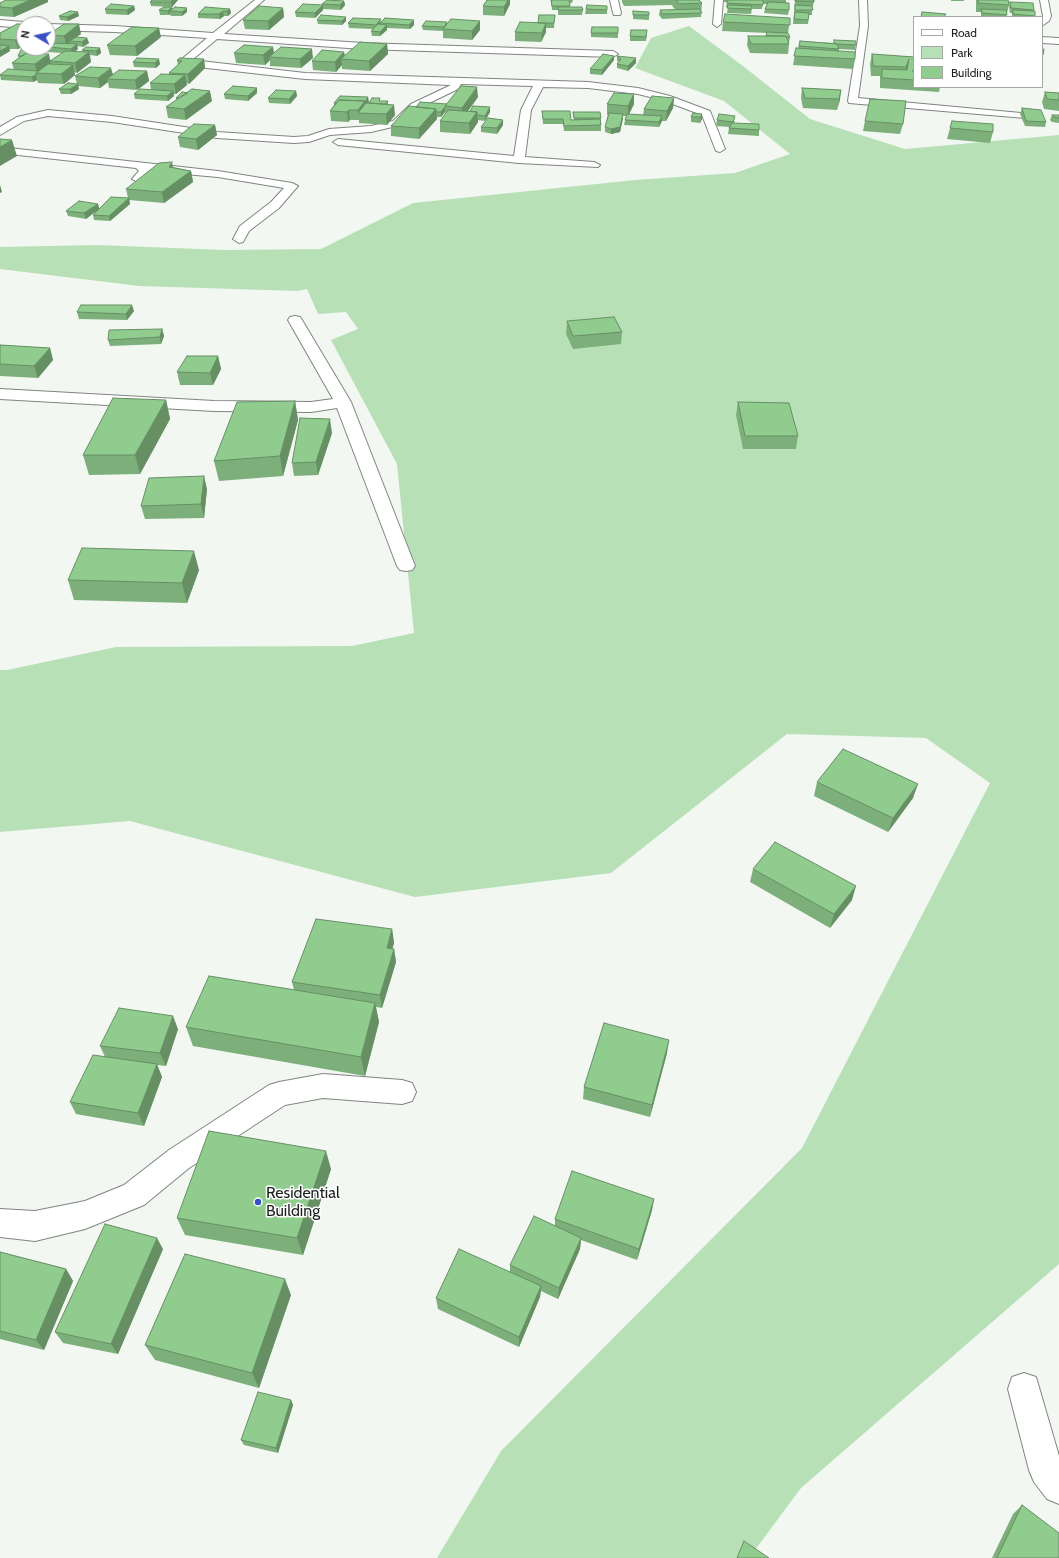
<!DOCTYPE html>
<html>
<head>
<meta charset="utf-8">
<style>
	body { margin:0 }
	#map { position:relative; width:1059px; height:1558px; overflow:hidden; background:#f2f7f2; font-family:Cabin,sans-serif }
	canvas { display:block }
	.legend { position:absolute; left:913px; top:16px; width:130px; height:72px; box-sizing:border-box; background:#fff; border:1px solid #a5a6a5; margin:0; padding:5px 7px; list-style:none; font-size:12px; color:#1e201e }
	.legend li { display:flex; align-items:center; gap:8px; height:20px }
	.legend b { width:20px; border:1px solid #a5a6a5 }
	.north { position:absolute; left:16px; top:16px; width:40px; height:40px; box-sizing:border-box; background:#fff; border:1px solid #a5a6a5; border-radius:50%; rotate:279deg; font-size:11px; font-weight:700; line-height:16px; text-align:center; color:#1e201e }
	.north::after { content:''; display:block; margin:auto; width:14px; height:18px; background:#364fc1; clip-path:polygon(50% 0,100% 100%,50% 72%,0 100%) }
</style>
</head>
<body>
<div id="map">
<canvas width="1059" height="1558"></canvas>
<ul class="legend">
<li><b style="height:5px;background:#fff"></b>Road</li>
<li><b style="height:11px;background:#b8e0b6"></b>Park</li>
<li><b style="height:11px;background:#91cc8f"></b>Building</li>
</ul>
<div class="north">N</div>
</div>
<script>
const ctx = document.querySelector('canvas').getContext('2d');
ctx.lineJoin = 'round';
function fillPath(path, color) {
  ctx.fillStyle = color;
  ctx.fill(path, 'evenodd');
}
function toPath(rows) {
  const path = new Path2D();
  for (const r of rows) {
    path.moveTo(r[0], r[1]);
    for (let i = 2; i < r.length; i += 2) path.lineTo(r[i], r[i + 1]);
  }
  return path;
}
function stroke(path, color, width, dash) {
  ctx.strokeStyle = color;
  ctx.lineWidth = width;
  ctx.lineCap = dash ? 'butt' : 'round';
  ctx.setLineDash(dash || []);
  ctx.stroke(path);
}
function label(font, color, halo, rows, align = 'center') {
  ctx.font = font + ' Cabin,sans-serif';
  ctx.lineWidth = 3;
  ctx.setLineDash([]);
  ctx.textBaseline = 'middle';
  ctx.strokeStyle = halo;
  ctx.fillStyle = color;
  for (const [text, x, y, turn = 0] of rows) {
    ctx.save();
    ctx.translate(x, y);
    ctx.rotate((+turn || 0) * Math.PI / 180);
    ctx.textAlign = isNaN(turn) ? turn : align;
    if (halo) ctx.strokeText(text, 0, 0);
    ctx.fillText(text, 0, 0);
    ctx.restore();
  }
}
fillPath(toPath([
	[689,26,743,66,810,119,905,149,1059,135,1059,1264,801,1488,749,1558,437,1558,501,1451,802,1148,990,783,926,738,787,734,611,873,415,897,130,821,0,832,0,670,7,670,116,647,352,646,414,633,397,464,331,340,358,329,346,312,318,314,307,289,298,291,139,286,0,269,0,247,97,245,225,250,321,249,413,203,635,180,735,173,790,154,724,101,635,68,651,38]
]), '#b8e0b6');
const street = toPath([
	[255,0,264,0,224,34,363,43,613,51,618,54,613,57,363,49,217,39,192,60,305,73,588,82,638,88,670,96,710,111,725,149,720,152,716,151,702,115,662,100,638,94,588,88,543,87,531,110,525,157,594,162,600,165,598,167,519,163,338,145,333,142,338,139,514,156,521,110,533,86,461,84,458,89,419,108,401,125,371,132,330,135,309,142,294,143,217,138,112,122,48,116,24,121,0,135,0,127,17,117,48,110,112,116,217,132,294,137,308,136,329,129,371,126,393,121,411,104,451,85,305,79,189,66,186,65,182,60,183,58,207,38,115,32,48,30,48,24,115,26,213,33,255,0],
	[610,0,618,0,621,13,620,15,614,15,613,13,610,0],
	[715,0,723,0,721,24,717,27,713,24,715,0],
	[859,0,867,0,868,26,858,98,1021,113,1025,114,1026,116,1025,118,849,103,848,101,860,26,859,0],
	[1040,0,1048,0,1051,16,1049,21,1042,26,1043,16,1040,0],
	[0,20,24,22,28,24,24,24,24,28,0,26,0,20],
	[1042,37,1059,38,1059,44,1042,43,1042,37],
	[0,147,218,171,292,183,298,186,279,208,249,231,243,242,239,243,233,239,240,226,271,202,284,188,218,177,151,171,142,181,138,182,132,179,139,171,136,168,0,153,0,147],
	[295,316,300,317,302,320,351,402,415,566,412,570,406,571,400,570,397,566,337,408,311,412,214,411,0,399,0,389,214,401,311,402,333,399,288,320,290,317,295,316],
	[323,1074,402,1080,412,1083,416,1092,412,1101,402,1104,323,1098,285,1105,189,1168,144,1205,85,1229,35,1241,0,1237,0,1209,35,1211,85,1201,124,1185,169,1150,269,1085,279,1082,323,1074],
	[1024,1373,1036,1377,1059,1456,1059,1504,1047,1499,1034,1482,1029,1470,1008,1389,1012,1377,1024,1373]
]);
stroke(street, '#808580', 2);
fillPath(street, '#fff');
fillPath(toPath([
	[152,0,178,0,172,7,151,6,150,2],
	[487,0,510,0,510,4,504,16,483,15,483,6],
	[551,0,573,0,572,3,569,3,570,7,583,10,582,15,558,15,558,10,552,10],
	[622,0,699,0,702,3,701,17,662,19,659,15,660,10,676,10,672,6,673,5,624,6,622,2],
	[724,0,786,0,786,3,789,10,788,15,764,13,765,9,767,4,763,4,762,9,752,9,751,14,727,13,728,7,726,7,727,2,724,2],
	[795,0,814,0,813,6,812,6,812,15,809,15,808,24,793,24,794,14],
	[951,0,964,0,964,1,951,1],
	[976,0,1008,0,1009,5,1006,17,981,17,981,12,976,12],
	[344,1,345,5,341,10,323,9,323,10,315,18,296,17,295,12,322,5,322,4],
	[48,2,14,17,0,16,0,3],
	[1010,2,1034,10,1033,11,1035,11,1035,17,1012,17,1012,13,1010,13,1009,7],
	[134,6,135,10,128,15,106,14,105,9],
	[607,6,607,14,585,14,586,9],
	[172,7,172,9,187,12,182,16,171,16,170,14,169,15,160,15,159,10],
	[283,8,284,17,269,30,245,29,243,20],
	[230,9,231,13,228,16,224,16,220,19,198,18,198,14],
	[633,11,649,12,649,20,633,19],
	[555,15,554,28,546,28,546,32,541,42,515,41,515,32,538,23],
	[59,16,79,16,68,21,60,20],
	[346,17,346,21,342,25,318,24,317,20],
	[790,18,788,33,790,37,789,42,788,42,789,44,788,54,750,53,747,45,748,36,766,36,767,33,722,31,723,22],
	[414,20,414,25,410,29,387,28,387,30,380,36,372,36,371,31,373,29,349,28,348,23,381,22],
	[480,21,480,30,472,40,443,38,443,31,423,30,422,26,447,22,447,23],
	[24,24,24,46,18,49,9,49,10,51,0,57,0,33],
	[618,27,618,38,591,37,591,33],
	[48,31,81,34,76,37,87,38,89,43,83,47,77,46,78,49,75,52,83,52,82,50,100,48,101,53,97,56,90,55,91,62,77,73,74,72,75,75,64,84,38,83,37,80,33,82,1,80,0,75,14,70,12,63,19,58,18,56,22,48,44,48,41,50,41,52,40,54,51,61,63,53,46,52,45,48,48,48],
	[647,35,646,41,630,41,630,36],
	[161,37,137,56,110,55,107,45],
	[800,41,834,43,856,41,855,50,839,49,839,51,855,59,853,69,793,65,796,48,798,48],
	[387,44,388,54,370,71,342,69,342,65,336,72,313,70,312,61,344,52,345,56],
	[273,47,274,53,313,58,301,68,270,66,270,60,265,65,236,63,234,53],
	[872,54,914,57,914,87,940,87,939,92,880,88,880,76,871,76,870,64],
	[614,56,614,60,602,75,590,74,590,69],
	[617,56,636,63,628,71,617,68,617,64,619,62,617,61],
	[137,58,160,64,156,68,134,67,133,62],
	[204,59,205,68,189,84,187,83,187,85,176,94,174,94,174,96,168,101,135,99,134,94,151,90,150,83,169,74,169,73,178,65,177,60],
	[147,71,149,81,137,90,109,88,108,82,100,88,78,86,79,89,71,94,61,94,59,89,77,84,75,76,113,74],
	[257,88,257,93,248,101,225,99,224,94],
	[802,88,841,90,837,110,803,108,801,98],
	[296,91,297,96,290,104,269,103,268,98],
	[1045,92,1059,93,1059,111,1044,109,1042,102],
	[634,94,634,104,629,114,643,115,644,109,674,98,673,108,666,121,662,121,659,127,624,125,625,120,626,116,623,116,620,132,611,134,605,132,605,127,608,115,607,115,607,104],
	[368,97,368,103,380,98,380,101,388,101,388,104,395,115,387,125,359,123,359,120,350,120,348,122,331,121,330,111,334,105,334,103],
	[478,97,468,111,470,111,490,107,490,112,485,121,478,120,478,122,470,134,440,132,440,121,446,114,445,112,441,117,437,117,437,119,419,139,391,136,391,126,447,104],
	[176,98,212,101,186,120,168,118,166,107,176,101],
	[1022,108,1046,122,1045,127,1025,126,1020,114],
	[542,111,571,120,574,120,573,112,601,118,601,131,564,131,563,124,543,124],
	[702,114,702,119,700,123,691,122,691,117],
	[1052,115,1059,115,1059,123,1052,122,1050,120],
	[503,120,503,125,497,134,481,132,481,127],
	[717,120,735,121,734,123,759,130,759,136,728,134,729,128,730,127,716,126],
	[865,121,903,124,900,134,863,131],
	[952,121,993,132,990,143,947,139],
	[215,125,217,135,198,150,180,147,178,137],
	[173,167,191,171,193,182,164,203,129,200,130,204,110,221,94,220,93,215,95,212,86,219,68,216,66,211,98,204,99,208,128,198,126,189],
	[134,311,127,320,79,319,77,312],
	[567,321,622,332,621,344,573,349,566,334],
	[162,329,164,336,161,344,110,346,108,340],
	[0,345,50,348,53,360,38,378,0,376],
	[218,356,221,369,213,385,180,385,177,372],
	[166,400,170,419,140,474,89,475,83,455],
	[295,401,298,420,283,476,219,481,214,461],
	[738,402,798,436,796,449,743,449,736,415],
	[332,433,318,475,294,476,292,463],
	[207,489,204,518,145,519,141,506],
	[199,570,187,603,74,600,68,580],
	[817,782,913,798,888,832,814,796],
	[753,869,852,900,830,928,750,882],
	[392,929,394,943,392,949,394,949,396,962,382,1008,376,1007,379,1022,365,1076,193,1046,186,1027,294,990,292,982],
	[178,1029,166,1066,157,1065,162,1077,144,1126,76,1114,70,1102,105,1057,100,1046],
	[667,1053,650,1117,583,1099,584,1087],
	[331,1169,303,1255,185,1235,177,1218],
	[654,1199,652,1210,637,1260,581,1240,580,1249,558,1299,541,1291,540,1297,519,1347,438,1309,436,1298,510,1272,510,1265,555,1226,555,1219],
	[163,1249,118,1354,63,1343,55,1332],
	[0,1252,66,1269,73,1281,44,1350,0,1339],
	[291,1295,259,1388,155,1360,145,1345],
	[291,1400,293,1405,278,1453,244,1445,241,1440],
	[1022,1505,1059,1558,992,1558,1013,1514]
]), '#7daf7b');
fillPath(toPath([
	[30,0,48,0,48,2,14,17,12,8],
	[173,0,178,0,172,7,171,2],
	[508,0,510,0,510,4,504,16,504,7],
	[344,1,345,5,341,10,340,5],
	[323,5,323,10,315,18,315,13],
	[134,6,135,10,128,15,127,10],
	[172,7,173,11,170,11,170,14,169,15,168,11],
	[187,8,187,12,182,16,182,12],
	[283,8,284,17,269,30,268,21],
	[230,9,231,13,228,16,227,11],
	[223,11,224,16,220,19,219,14],
	[78,12,79,16,68,21,67,17],
	[346,17,346,21,342,25,342,21],
	[381,19,380,24,376,29,376,25],
	[414,20,414,25,410,29,409,25],
	[480,21,480,30,472,40,472,31],
	[546,23,546,32,541,42,542,33],
	[79,24,81,34,71,41,70,41,70,42,66,45,64,36],
	[387,25,387,30,380,36,380,32],
	[159,28,161,37,137,56,135,46],
	[24,35,24,46,18,49,15,40],
	[87,38,89,43,83,47,82,42],
	[48,39,49,39,50,44,48,45],
	[77,44,78,49,72,53,71,49],
	[387,44,388,54,370,71,369,61],
	[9,46,10,51,0,57,0,51],
	[273,47,274,56,269,57,270,60,265,65,263,55],
	[39,48,44,48,41,50,41,52,38,60,37,55],
	[100,48,101,53,97,56,96,51],
	[312,49,313,58,301,68,300,59],
	[89,52,91,62,77,73,75,63],
	[344,52,345,59,341,59,342,65,336,72,335,62],
	[49,54,51,64,37,73,35,64],
	[614,56,614,60,602,75,602,70],
	[636,58,636,63,628,71,628,66],
	[159,59,160,64,156,68,155,63],
	[204,59,205,68,189,84,188,74],
	[909,59,907,69,904,77,906,67],
	[73,65,75,75,64,84,61,74],
	[111,68,114,78,107,79,108,82,100,88,98,78],
	[147,71,149,81,137,90,135,80],
	[36,75,37,80,33,82,32,77],
	[185,75,187,85,176,94,174,84],
	[78,84,79,89,71,94,70,89],
	[477,87,478,97,463,118,462,108],
	[257,88,257,93,248,101,248,96],
	[841,90,840,100,837,110,839,99],
	[173,91,174,96,168,101,167,96],
	[210,91,212,101,186,120,184,109],
	[296,91,297,96,290,104,289,99],
	[634,94,634,104,628,116,628,106],
	[368,97,369,102,365,107,358,113,359,121,358,110,365,101],
	[674,98,673,108,666,121,667,111],
	[394,105,395,115,387,125,386,114],
	[445,106,445,112,441,117,441,112],
	[490,107,490,112,485,121,485,116],
	[436,109,437,119,419,139,419,128],
	[349,110,350,120,348,122,347,112],
	[477,112,478,122,470,134,469,123],
	[623,114,623,119,620,132,611,134,611,129],
	[702,114,702,119,700,123,701,117],
	[662,116,662,121,659,127,659,122],
	[503,120,503,125,497,134,497,128],
	[215,125,217,135,198,150,196,139],
	[12,140,17,156,0,166,0,147],
	[172,162,174,173,169,167],
	[191,171,193,182,164,203,162,192],
	[0,185,2,192,0,193],
	[129,198,130,204,110,221,109,216],
	[98,204,99,209,86,219,84,213],
	[132,305,134,311,127,320,126,314],
	[162,329,164,336,161,344,160,337],
	[50,348,53,360,38,378,34,366],
	[218,356,221,369,213,385,210,373],
	[166,400,170,419,140,474,135,455],
	[295,401,298,420,283,476,280,456],
	[330,419,332,433,318,475,316,462],
	[204,476,207,489,204,518,201,504],
	[194,551,199,570,187,603,182,583],
	[918,784,913,798,888,832,893,818],
	[856,886,852,900,830,928,834,914],
	[392,929,394,943,389,961,387,948],
	[394,949,396,962,382,1008,380,995],
	[375,1003,379,1022,365,1076,361,1057],
	[173,1016,178,1029,166,1066,160,1053],
	[669,1040,667,1053,650,1117,652,1105],
	[157,1064,162,1077,144,1126,138,1113],
	[326,1151,331,1169,303,1255,297,1238],
	[654,1199,652,1210,637,1260,639,1249],
	[157,1238,163,1249,118,1354,111,1344],
	[581,1238,580,1249,558,1299,559,1288],
	[66,1269,73,1281,44,1350,36,1340],
	[285,1279,291,1295,259,1388,252,1373],
	[541,1286,540,1297,519,1347,519,1337],
	[291,1400,293,1405,278,1453,276,1448]
]), '#668f64');
const building = toPath([
	[6,0,30,0,12,8,0,7,0,3,6,0],
	[152,0,173,0,171,2,150,2,152,0],
	[327,0,344,1,340,5,322,4,327,0],
	[487,0,508,0,504,7,483,6,487,0],
	[551,0,569,0,570,6,552,6,551,0],
	[676,0,699,0,702,3,679,4,676,0],
	[727,0,763,0,763,5,727,3,727,0],
	[795,0,814,0,814,2,795,1,795,0],
	[978,0,1008,0,1009,5,978,3,978,0],
	[768,2,789,3,789,10,765,9,768,2],
	[1010,2,1033,3,1034,10,1011,8,1010,2],
	[111,4,134,6,127,10,105,9,111,4],
	[303,4,323,5,315,13,295,12,303,4],
	[587,5,607,6,607,10,586,9,587,5],
	[728,5,752,6,751,9,727,8,728,5],
	[795,5,812,6,813,10,795,10,795,5],
	[259,6,283,8,268,21,243,20,259,6],
	[164,7,172,7,168,11,159,10,164,7],
	[175,7,187,8,182,12,170,11,175,7],
	[205,7,230,9,227,11,223,11,219,14,198,14,205,7],
	[558,7,582,7,583,10,558,10,558,7],
	[699,9,702,13,662,14,660,10,699,9],
	[981,9,1006,10,1007,15,982,13,981,9],
	[1013,10,1035,11,1035,16,1013,14,1013,10],
	[70,11,78,12,67,17,59,16,70,11],
	[633,11,649,12,649,15,633,15,633,11],
	[795,12,809,13,808,20,794,19,795,12],
	[922,12,946,14,944,17,921,17,922,12],
	[725,14,790,18,790,25,723,22,725,14],
	[321,15,346,17,342,21,317,20,321,15],
	[539,15,555,15,554,23,538,23,539,15],
	[353,18,381,19,376,25,348,23,353,18],
	[385,18,414,20,409,25,380,23,385,18],
	[451,19,480,21,472,31,443,29,451,19],
	[426,21,447,22,444,27,422,26,426,21],
	[520,22,546,23,542,33,515,32,520,22],
	[17,24,24,24,24,35,15,40,0,39,0,33,17,24],
	[64,24,79,24,64,36,48,35,64,24],
	[378,24,387,25,380,32,371,31,378,24],
	[132,27,159,28,135,46,107,45,132,27],
	[592,27,618,27,618,33,591,33,592,27],
	[631,30,647,30,646,37,630,36,631,30],
	[48,31,54,31,48,35,48,31],
	[767,32,788,33,790,37,786,37,786,36,766,36,767,32],
	[748,36,786,36,789,44,751,44,748,36],
	[76,37,87,38,82,42,70,41,76,37],
	[834,40,856,41,856,45,838,44,837,44,834,43,834,40],
	[800,41,837,44,839,49,799,46,800,41],
	[360,42,387,44,369,61,341,59,360,42],
	[51,43,77,44,71,49,48,47,48,45,51,43],
	[0,45,9,46,0,51,0,45],
	[244,45,273,47,263,55,234,53,244,45],
	[86,47,100,48,96,51,82,50,86,47],
	[281,47,312,49,300,59,269,57,281,47],
	[22,48,39,48,37,54,26,53,23,56,18,56,22,48],
	[796,48,855,52,855,59,794,56,796,48],
	[1042,49,1044,49,1043,55,1042,55,1042,49],
	[322,50,344,52,335,62,312,61,322,50],
	[65,51,89,52,75,63,50,61,65,51],
	[26,53,49,54,35,64,12,63,26,53],
	[603,54,614,56,602,70,590,69,603,54],
	[872,54,914,57,914,71,912,71,914,71,914,80,882,78,882,69,907,70,909,59,906,67,873,66,872,54],
	[617,56,636,58,628,66,617,64,621,59,617,56],
	[137,58,159,59,155,63,133,62,137,58],
	[180,58,204,59,188,74,169,73,182,61,177,60,180,58],
	[48,64,73,65,61,74,36,73,48,64],
	[90,67,111,68,98,78,75,76,90,67],
	[8,69,38,71,36,73,36,75,32,77,0,75,8,69],
	[119,70,147,71,135,80,107,79,119,70],
	[161,74,185,75,174,84,150,83,161,74],
	[68,83,78,84,70,89,59,89,68,83],
	[233,86,257,88,248,96,224,94,233,86],
	[461,86,477,87,462,108,445,106,461,86],
	[802,88,841,90,839,99,805,98,802,88],
	[140,89,173,91,167,96,134,94,140,89],
	[192,89,210,91,184,109,166,107,192,89],
	[276,90,296,91,289,99,268,98,276,90],
	[182,92,188,93,179,98,176,98,182,92],
	[1045,92,1059,93,1059,100,1047,99,1045,92],
	[614,93,634,94,628,106,607,104,614,93],
	[340,96,368,97,365,102,365,101,339,100,336,103,334,103,340,96],
	[652,96,674,98,667,111,644,109,652,96],
	[372,98,380,98,379,101,388,101,386,104,369,103,372,98],
	[870,99,906,101,903,124,865,121,870,99],
	[339,100,365,101,358,110,349,110,347,112,330,111,339,100],
	[420,102,447,104,441,112,436,112,436,109,416,107,420,102],
	[366,103,394,105,386,114,358,113,366,103],
	[409,106,436,109,419,128,391,126,409,106],
	[473,106,490,107,485,116,477,115,477,112,470,111,473,106],
	[1022,108,1041,110,1046,122,1026,121,1022,108],
	[448,110,477,112,469,123,440,121,448,110],
	[542,111,570,111,571,120,600,119,601,125,564,126,563,119,543,119,542,111],
	[573,112,600,112,601,118,574,118,573,112],
	[609,113,623,114,620,127,611,129,605,127,609,113],
	[693,113,702,114,701,117,691,117,693,113],
	[627,114,662,116,659,122,625,120,627,114],
	[719,114,735,116,733,122,717,120,719,114],
	[1052,115,1059,115,1059,118,1054,117,1052,115],
	[488,118,503,120,497,128,481,127,488,118],
	[952,121,993,124,993,132,950,128,952,121],
	[732,123,759,124,759,130,729,128,732,123],
	[194,124,215,125,196,139,178,137,194,124],
	[0,139,12,140,0,147,0,139],
	[172,162,169,167,191,171,162,192,126,189,159,163,172,162],
	[111,197,129,198,109,216,93,215,111,197],
	[79,201,98,204,84,213,66,211,79,201],
	[81,305,132,305,126,314,77,312,81,305],
	[614,317,622,332,573,336,567,321,614,317],
	[162,329,160,337,108,340,109,330,162,329],
	[0,345,50,348,34,366,0,364,0,345],
	[187,356,218,356,210,373,177,372,187,356],
	[113,398,166,400,135,455,83,455,113,398],
	[295,401,280,456,214,461,237,402,295,401],
	[738,402,789,403,798,436,745,436,738,402],
	[300,418,330,419,316,462,292,463,300,418],
	[204,476,201,504,141,506,149,478,204,476],
	[82,548,194,551,182,583,68,580,82,548],
	[843,749,918,784,893,818,817,782,843,749],
	[775,842,856,886,834,914,753,869,775,842],
	[316,919,392,929,387,948,394,949,380,995,292,982,316,919],
	[209,976,375,1003,361,1057,186,1027,209,976],
	[119,1008,173,1016,160,1053,100,1046,119,1008],
	[604,1023,669,1040,652,1105,584,1087,604,1023],
	[93,1055,157,1064,138,1113,70,1102,93,1055],
	[209,1131,326,1151,297,1238,177,1218,209,1131],
	[572,1171,654,1199,639,1249,555,1219,572,1171],
	[534,1216,581,1238,559,1288,510,1265,534,1216],
	[105,1224,157,1238,111,1344,55,1332,105,1224],
	[459,1249,541,1286,519,1337,436,1298,459,1249],
	[0,1252,66,1269,36,1340,0,1331,0,1252],
	[185,1254,285,1279,252,1373,145,1345,185,1254],
	[258,1392,291,1400,276,1448,241,1440,258,1392],
	[1022,1505,1059,1533,1059,1558,997,1558,1022,1505],
	[744,1541,769,1558,737,1558,744,1541]
]);
fillPath(building, '#91cc8f');
stroke(building, '#668f64', 1);
for (const [x, y, r, color] of [
	[258,1202,4,"#364fc1"]
]) {
  const dot = new Path2D();
  dot.arc(x, y, r, 0, 2 * Math.PI);
  ctx.fillStyle = color;
  ctx.fill(dot);
  stroke(dot, '#fff', 1.5);
}
label('16px', '#1e201e', '#fff', [
	["Residential",266,1193],
	["Building",266,1211]
], 'left');
</script>
</body>
</html>
